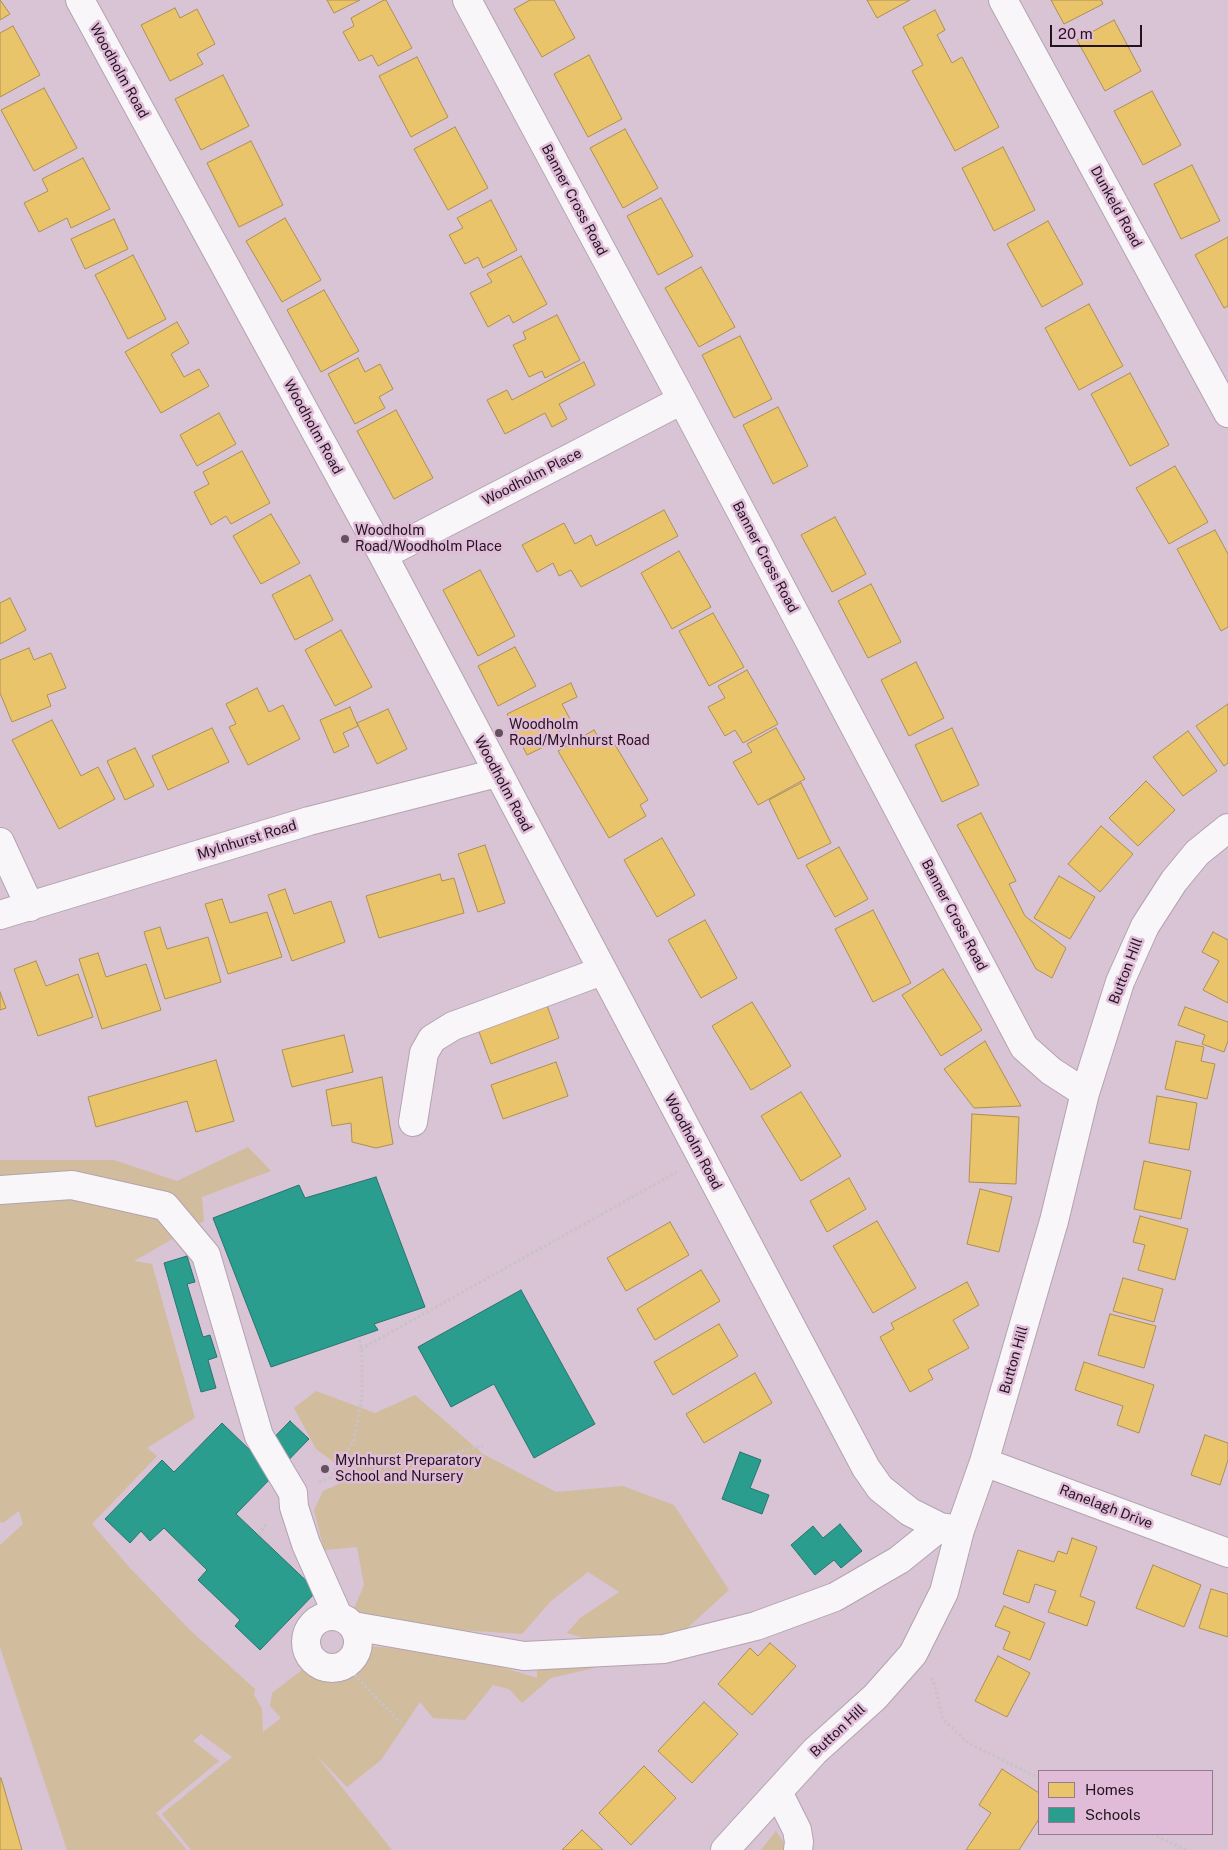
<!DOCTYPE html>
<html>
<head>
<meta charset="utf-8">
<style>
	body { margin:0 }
	#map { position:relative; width:1228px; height:1850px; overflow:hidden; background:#d8c4d4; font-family:"Public Sans",sans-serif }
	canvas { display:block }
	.legend { position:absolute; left:1038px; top:1770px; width:175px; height:65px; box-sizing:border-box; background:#e0bcd9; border:1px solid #94798f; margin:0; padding:6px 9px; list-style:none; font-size:15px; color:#21141f }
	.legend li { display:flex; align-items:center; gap:10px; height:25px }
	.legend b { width:25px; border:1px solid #94798f }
	.scale { position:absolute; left:1050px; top:25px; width:92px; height:22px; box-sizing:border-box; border:2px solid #21141f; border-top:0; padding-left:6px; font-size:15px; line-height:18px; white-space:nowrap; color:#21141f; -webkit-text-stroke:4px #e0bcd9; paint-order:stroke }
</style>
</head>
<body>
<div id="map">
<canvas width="1228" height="1850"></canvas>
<ul class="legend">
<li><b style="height:14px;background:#e9c46a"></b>Homes</li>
<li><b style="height:14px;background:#2a9d8f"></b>Schools</li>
</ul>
<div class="scale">20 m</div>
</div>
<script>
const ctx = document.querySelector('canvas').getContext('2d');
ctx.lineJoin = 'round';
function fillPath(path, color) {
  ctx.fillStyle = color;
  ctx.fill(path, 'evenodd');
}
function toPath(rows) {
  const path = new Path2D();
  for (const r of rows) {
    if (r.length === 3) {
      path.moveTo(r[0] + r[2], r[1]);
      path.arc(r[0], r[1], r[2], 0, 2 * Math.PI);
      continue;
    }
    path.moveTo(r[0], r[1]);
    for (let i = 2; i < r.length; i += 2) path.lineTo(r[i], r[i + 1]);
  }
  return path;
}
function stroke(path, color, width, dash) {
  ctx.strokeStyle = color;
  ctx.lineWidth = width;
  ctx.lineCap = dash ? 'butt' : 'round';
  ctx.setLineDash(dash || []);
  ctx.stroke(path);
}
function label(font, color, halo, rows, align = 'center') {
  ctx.font = font + ' "Public Sans",sans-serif';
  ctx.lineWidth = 5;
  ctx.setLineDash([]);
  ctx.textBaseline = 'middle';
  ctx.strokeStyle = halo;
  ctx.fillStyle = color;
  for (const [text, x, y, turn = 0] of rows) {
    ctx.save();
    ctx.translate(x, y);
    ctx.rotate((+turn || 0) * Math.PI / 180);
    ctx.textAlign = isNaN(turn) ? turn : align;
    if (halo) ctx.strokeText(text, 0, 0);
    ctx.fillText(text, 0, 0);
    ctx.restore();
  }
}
fillPath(toPath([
	[248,1147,271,1171,202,1197,204,1221,134,1261,152,1264,195,1418,147,1448,157,1456,92,1524,130,1568,191,1631,255,1689,254,1695,262,1709,263,1732,281,1718,270,1706,272,1693,307,1666,342,1676,367,1646,408,1649,492,1664,537,1678,537,1662,591,1658,598,1667,551,1678,522,1703,509,1689,493,1685,465,1720,433,1718,420,1702,381,1760,347,1787,316,1755,392,1850,191,1850,162,1814,232,1757,201,1734,193,1741,219,1761,156,1813,187,1850,67,1850,0,1647,0,1545,23,1524,19,1511,3,1523,0,1522,0,1160,114,1160,177,1181],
	[316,1391,375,1413,415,1395,483,1454,556,1492,623,1486,674,1505,729,1590,673,1641,600,1643,567,1633,580,1618,619,1592,588,1572,551,1601,522,1634,411,1627,353,1611,364,1585,357,1547,324,1550,314,1510,323,1491,361,1474,347,1472,316,1449,294,1408],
	[776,1831,784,1843,783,1850,761,1850]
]), '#d1bc9d');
const homes = toPath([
	[0,0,10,14,0,20,0,0],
	[327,0,360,0,334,13,327,0],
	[384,0,386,0,412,48,378,66,372,55,359,61,343,32,354,26,351,18,384,0],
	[530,0,554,0,575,38,542,57,514,9,530,0],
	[867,0,910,0,877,18,867,0],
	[1051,0,1101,0,1103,4,1064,24,1051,0],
	[175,8,180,18,197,9,215,44,197,54,203,64,170,81,141,25,175,8],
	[935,10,945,30,937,35,952,63,962,57,999,127,955,151,912,71,923,65,903,27,935,10],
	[1114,20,1141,71,1105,91,1077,40,1114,20],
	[13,26,40,75,0,97,0,33,13,26],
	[589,55,622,119,588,137,554,74,589,55],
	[417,57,448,117,411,137,379,76,417,57],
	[223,75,249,126,201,150,175,99,223,75],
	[44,88,77,148,34,171,1,110,44,88],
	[1152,91,1181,145,1143,165,1114,111,1152,91],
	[455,127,488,188,448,210,414,149,455,127],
	[625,129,658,188,623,208,590,148,625,129],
	[251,141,283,205,239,227,207,163,251,141],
	[1003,147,1035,210,994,231,962,168,1003,147],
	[83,158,110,209,71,228,67,218,39,232,24,203,48,191,42,179,83,158],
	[1192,165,1220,221,1181,239,1154,184,1192,165],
	[661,198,693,256,658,275,627,216,661,198],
	[491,200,517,250,483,268,478,257,465,264,449,235,463,228,457,218,491,200],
	[285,218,321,280,282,302,246,241,285,218],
	[114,219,128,249,85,269,71,239,114,219],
	[1048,221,1083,284,1042,307,1007,244,1048,221],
	[1228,237,1228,306,1224,308,1195,255,1228,237],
	[133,255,166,319,128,339,95,275,133,255],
	[521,256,547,304,513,323,509,315,488,327,470,293,492,282,487,274,521,256],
	[701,267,735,327,699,347,665,288,701,267],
	[324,290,359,351,321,372,287,310,324,290],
	[1089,304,1123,366,1079,390,1045,328,1089,304],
	[557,315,580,360,545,378,542,371,529,377,513,345,526,339,523,332,557,315],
	[177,322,189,343,171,354,184,377,199,369,209,386,161,413,125,352,177,322],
	[740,336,772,399,734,418,702,355,740,336],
	[358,358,365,372,380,364,393,389,379,397,385,408,355,424,328,374,358,358],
	[584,362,595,385,559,404,567,419,552,427,545,413,505,434,487,400,507,390,512,400,584,362],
	[1130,373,1169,445,1130,466,1091,394,1130,373],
	[778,407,808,466,773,484,743,425,778,407],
	[396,410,433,478,394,499,357,431,396,410],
	[219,413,236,444,197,466,180,435,219,413],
	[242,451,270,503,231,524,226,516,211,525,194,492,209,484,203,472,242,451],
	[1175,466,1208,522,1169,544,1136,488,1175,466],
	[664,510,678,536,581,587,571,570,559,576,553,563,537,572,522,545,564,523,575,544,591,535,596,546,664,510],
	[271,514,300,563,261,584,233,536,271,514],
	[835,517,866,574,832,592,801,535,835,517],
	[1215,530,1228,554,1228,627,1221,631,1177,549,1215,530],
	[679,551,711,607,672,629,641,573,679,551],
	[480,570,515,636,478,656,443,590,480,570],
	[310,575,333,620,295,640,272,595,310,575],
	[871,584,901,642,868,658,838,601,871,584],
	[10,598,26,630,0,644,0,603,10,598],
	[713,613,744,667,709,686,679,631,713,613],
	[341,630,372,687,335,706,305,650,341,630],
	[515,647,536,686,498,706,478,666,515,647],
	[29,648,34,660,51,653,66,688,47,695,51,706,12,722,0,693,0,660,29,648],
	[916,662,944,718,909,736,881,680,916,662],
	[747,670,778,724,743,743,735,730,725,736,708,707,725,698,718,686,747,670],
	[571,683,577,697,562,704,570,719,556,725,562,738,527,755,507,714,571,683],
	[257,688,269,712,283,705,300,739,248,765,229,727,236,724,226,704,257,688],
	[1228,704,1228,763,1224,766,1196,726,1228,704],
	[350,707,358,726,343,733,349,746,334,753,320,720,350,707],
	[388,709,407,749,377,764,357,723,388,709],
	[52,720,81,776,98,767,115,799,59,829,12,740,52,720],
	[212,728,229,762,168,790,152,756,212,728],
	[776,728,805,779,758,805,733,762,752,752,747,744,776,728],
	[952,728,979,785,942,802,915,745,952,728],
	[594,730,602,743,611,738,648,800,640,805,646,816,609,838,558,751,594,730],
	[1188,731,1217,771,1183,796,1153,757,1188,731],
	[135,748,154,786,125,800,107,761,135,748],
	[1146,781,1175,810,1138,846,1109,818,1146,781],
	[801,783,831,843,798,859,769,800,801,783],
	[981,813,1016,881,1009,884,1025,916,1066,948,1052,978,1036,969,957,825,981,813],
	[1101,826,1133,854,1100,892,1068,864,1101,826],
	[662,838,695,895,657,917,624,860,662,838],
	[485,845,505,903,478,912,458,854,485,845],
	[839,847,868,899,835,917,806,865,839,847],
	[440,874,442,881,454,878,464,913,379,938,366,896,440,874],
	[1059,876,1095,897,1070,939,1034,918,1059,876],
	[285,889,294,914,331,901,345,942,292,961,268,895,285,889],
	[222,899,230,923,267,912,282,957,228,974,205,904,222,899],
	[873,910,911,983,873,1002,835,929,873,910],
	[705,920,737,978,701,998,668,940,705,920],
	[160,927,167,949,208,937,221,982,165,999,144,932,160,927],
	[1213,932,1228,940,1228,1003,1203,990,1219,961,1202,952,1213,932],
	[98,953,106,977,146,964,161,1010,102,1029,79,959,98,953],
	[36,961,46,986,78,974,93,1017,38,1036,14,969,36,961],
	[943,969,982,1030,941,1056,902,995,943,969],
	[0,992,6,1008,0,1010,0,992],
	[752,1002,791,1066,751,1090,712,1026,752,1002],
	[546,1003,559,1038,491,1064,478,1029,546,1003],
	[1185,1007,1228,1022,1228,1041,1224,1052,1202,1044,1205,1035,1178,1025,1185,1007],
	[344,1035,353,1072,292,1087,282,1050,344,1035],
	[985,1041,1021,1106,974,1108,944,1069,985,1041],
	[1176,1041,1204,1047,1201,1061,1215,1064,1207,1099,1165,1089,1176,1041],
	[216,1060,234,1121,196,1132,187,1101,96,1127,88,1097,216,1060],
	[556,1062,568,1096,503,1119,491,1085,556,1062],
	[382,1077,393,1144,376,1148,352,1142,351,1123,332,1126,326,1090,382,1077],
	[801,1092,841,1156,801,1181,761,1116,801,1092],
	[1157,1096,1197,1103,1189,1150,1149,1143,1157,1096],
	[972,1114,1019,1117,1016,1184,969,1182,972,1114],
	[1144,1161,1191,1171,1181,1219,1134,1209,1144,1161],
	[849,1178,866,1209,827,1232,810,1201,849,1178],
	[980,1189,1012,1197,999,1252,967,1244,980,1189],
	[1140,1216,1188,1229,1175,1280,1138,1270,1145,1245,1133,1242,1140,1216],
	[877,1221,916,1288,873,1313,833,1246,877,1221],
	[670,1222,689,1255,626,1291,607,1258,670,1222],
	[701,1270,720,1301,655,1340,637,1309,701,1270],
	[1123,1278,1163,1289,1154,1322,1113,1311,1123,1278],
	[967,1282,979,1305,953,1320,969,1348,928,1370,933,1379,910,1392,880,1337,894,1329,891,1323,967,1282],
	[1110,1314,1156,1326,1144,1368,1098,1355,1110,1314],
	[719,1324,738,1356,673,1395,654,1362,719,1324],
	[1084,1362,1154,1385,1139,1433,1117,1425,1123,1406,1075,1390,1084,1362],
	[755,1373,772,1403,704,1443,686,1414,755,1373],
	[1205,1435,1228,1443,1228,1460,1220,1485,1191,1475,1205,1435],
	[1072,1538,1097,1547,1080,1596,1095,1602,1087,1626,1048,1612,1056,1591,1035,1584,1029,1603,1003,1594,1018,1550,1054,1562,1058,1551,1067,1554,1072,1538],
	[1153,1565,1201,1585,1184,1627,1136,1608,1153,1565],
	[1211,1589,1228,1594,1228,1637,1199,1628,1211,1589],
	[1004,1606,1045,1623,1030,1660,1003,1649,1010,1632,995,1626,1004,1606],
	[770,1643,796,1666,752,1715,718,1684,750,1648,758,1656,770,1643],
	[998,1656,1030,1673,1007,1717,975,1701,998,1656],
	[704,1702,738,1734,692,1783,658,1751,704,1702],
	[644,1766,676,1798,631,1845,599,1813,644,1766],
	[1002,1769,1039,1793,1039,1819,1019,1850,966,1850,991,1813,979,1805,1002,1769],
	[0,1778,1,1778,22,1850,0,1850,0,1778],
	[582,1830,603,1850,562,1850,582,1830]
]);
fillPath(homes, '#e9c46a');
stroke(homes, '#ad8f54', 1);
const schools = toPath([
	[376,1177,425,1307,374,1324,378,1330,271,1367,213,1218,299,1185,305,1198,376,1177],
	[187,1256,195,1282,187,1284,203,1337,210,1335,217,1357,208,1360,216,1388,201,1392,164,1263,187,1256],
	[521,1290,595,1424,534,1458,494,1384,451,1407,418,1347,521,1290],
	[290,1421,309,1439,236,1514,317,1591,260,1650,235,1626,240,1620,198,1580,207,1570,164,1528,150,1541,141,1531,130,1543,105,1519,162,1460,174,1472,222,1423,256,1456,290,1421],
	[740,1452,761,1460,750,1488,769,1495,762,1514,722,1499,740,1452],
	[840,1524,862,1551,841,1568,834,1560,815,1575,791,1545,813,1526,823,1538,840,1524]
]);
fillPath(schools, '#2a9d8f');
stroke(schools, '#27746d', 1);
const minor = toPath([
	[80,0,383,555,866,1468,880,1488,910,1512,940,1527,960,1530],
	[467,0,682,400,1024,1047,1051,1071,1085,1093],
	[1003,0,1228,413],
	[383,555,682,400],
	[0,842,30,907],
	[0,915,309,821,497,773],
	[413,1122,424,1053,432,1039,453,1026,602,971],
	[0,1190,72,1185,165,1206,206,1255,259,1436,293,1493,294,1507,306,1544,338,1616],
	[984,1462,1228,1553],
	[332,1642,26],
	[353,1626,524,1656,664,1649,756,1626,835,1597,899,1560,940,1527],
	[778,1792,797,1830,799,1842,798,1850],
	[725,1850,815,1751,875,1697,913,1654,944,1592,960,1530,984,1462,1054,1221,1085,1093,1120,982,1145,926,1174,881,1197,853,1228,828]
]);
stroke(minor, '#b3a3b0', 30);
stroke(toPath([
	[361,1349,677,1172],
	[330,1478,396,1466,483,1446],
	[319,1482,329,1478,354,1441,362,1397,362,1355,359,1337],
	[259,1535,267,1522],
	[344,1664,401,1723],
	[931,1678,934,1683,943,1719,968,1743,1039,1778],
	[1152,1834,1186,1850]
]), '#c9c2c7', 3, [2.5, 2.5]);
stroke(minor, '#f9f6f9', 28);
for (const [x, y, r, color] of [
	[345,539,5,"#61525e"],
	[499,733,5,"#61525e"],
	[325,1469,5,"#61525e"]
]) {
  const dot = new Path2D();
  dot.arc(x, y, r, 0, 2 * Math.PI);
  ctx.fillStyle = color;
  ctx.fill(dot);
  stroke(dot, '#e0bcd9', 2);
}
label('14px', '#21141f', '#e0bcd9', [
	["Woodholm Road",119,71,61],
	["Banner Cross Road",574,200,62],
	["Dunkeld Road",1116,207,61],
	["Woodholm Road",313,427,61],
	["Woodholm Place",532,477,-27],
	["Banner Cross Road",765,557,62],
	["Woodholm Road",503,784,62],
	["Mylnhurst Road",247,840,-17],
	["Banner Cross Road",954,915,62],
	["Button Hill",1126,971,-69],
	["Woodholm Road",693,1142,62],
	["Button Hill",1014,1360,-74],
	["Ranelagh Drive",1106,1507,21],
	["Button Hill",838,1731,-43]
]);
label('14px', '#21141f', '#e0bcd9', [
	["Woodholm",355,531],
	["Road/Woodholm Place",355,547],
	["Woodholm",509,725],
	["Road/Mylnhurst Road",509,741],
	["Mylnhurst Preparatory",335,1461],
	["School and Nursery",335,1477]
], 'left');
</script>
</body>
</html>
